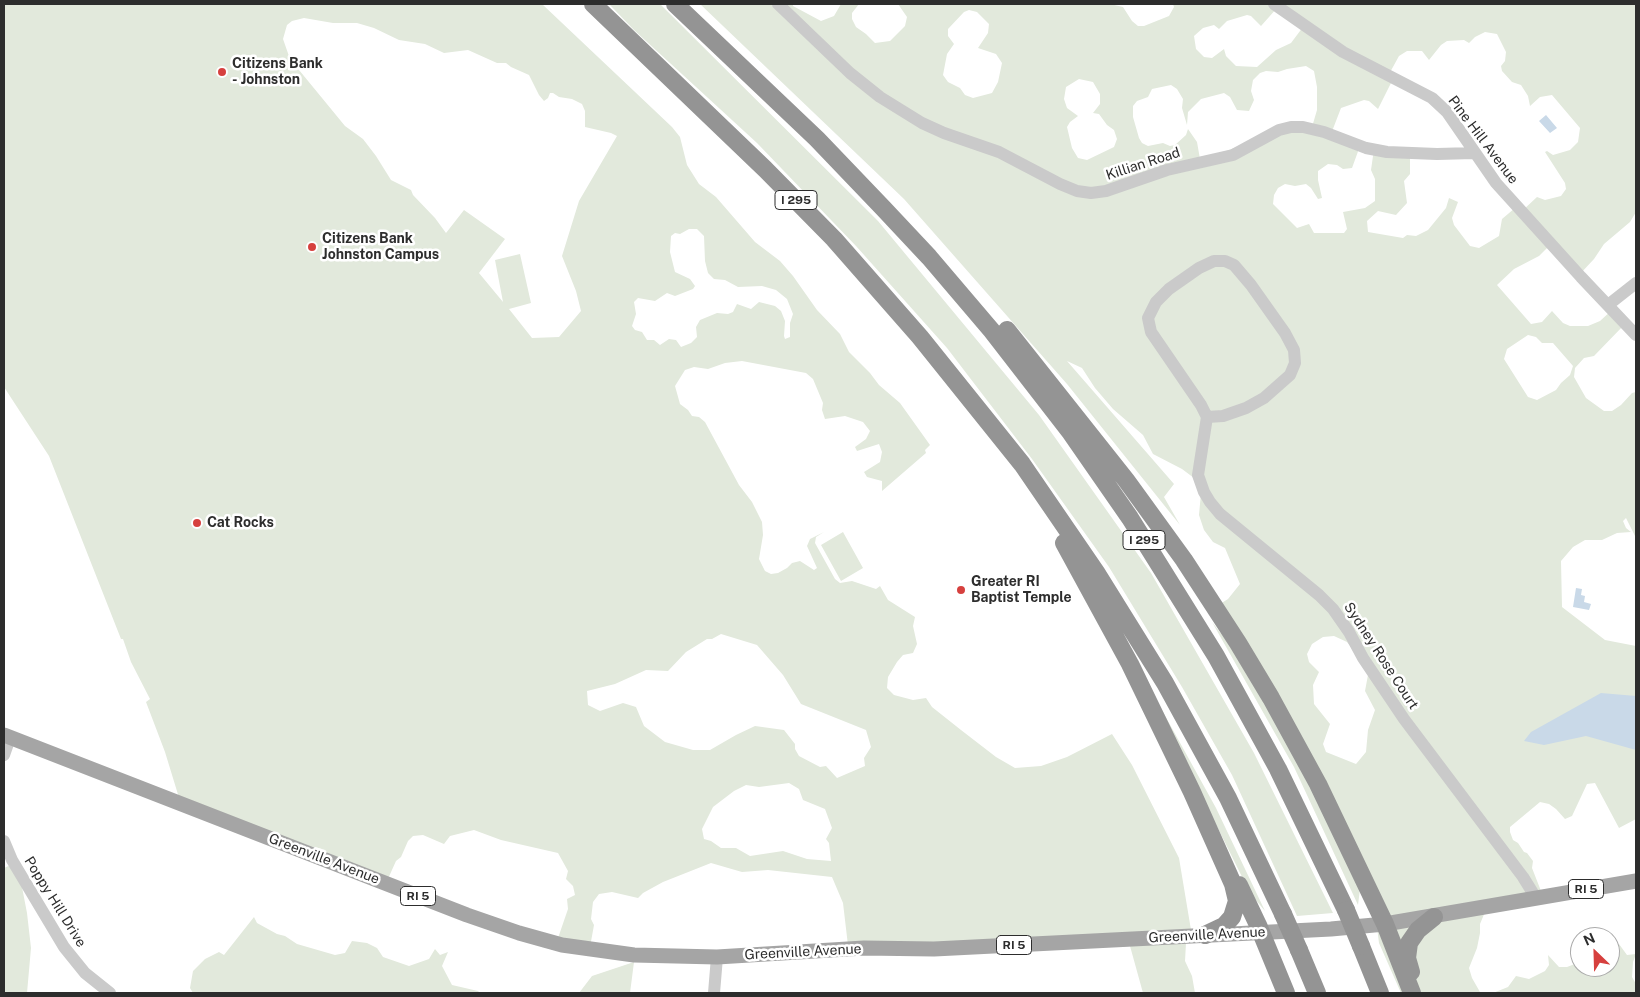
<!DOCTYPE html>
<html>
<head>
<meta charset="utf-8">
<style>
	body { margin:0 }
	#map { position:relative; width:1640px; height:997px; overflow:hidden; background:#fff; font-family:"Public Sans",sans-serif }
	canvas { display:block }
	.frame { position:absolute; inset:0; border:5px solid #2d2d2d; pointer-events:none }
	.north { position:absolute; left:1570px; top:927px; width:50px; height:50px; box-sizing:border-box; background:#fff; border:1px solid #ababab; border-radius:50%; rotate:336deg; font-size:14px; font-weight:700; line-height:20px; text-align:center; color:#2d2d2d }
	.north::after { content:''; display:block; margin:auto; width:18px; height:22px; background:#d6403e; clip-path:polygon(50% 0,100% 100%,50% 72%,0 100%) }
</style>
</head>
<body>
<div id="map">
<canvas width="1640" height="997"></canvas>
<div class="frame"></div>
<div class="north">N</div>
</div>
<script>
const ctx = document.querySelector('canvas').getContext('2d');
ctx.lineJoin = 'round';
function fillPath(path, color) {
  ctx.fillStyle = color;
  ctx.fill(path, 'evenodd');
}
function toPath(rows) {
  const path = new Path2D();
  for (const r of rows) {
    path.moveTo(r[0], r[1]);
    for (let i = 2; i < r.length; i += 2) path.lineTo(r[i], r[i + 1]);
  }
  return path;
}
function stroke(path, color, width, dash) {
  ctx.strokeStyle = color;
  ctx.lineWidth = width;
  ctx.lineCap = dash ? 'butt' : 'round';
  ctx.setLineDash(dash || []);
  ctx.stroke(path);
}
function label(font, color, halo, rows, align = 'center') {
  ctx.font = font + ' "Public Sans",sans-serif';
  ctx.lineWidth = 5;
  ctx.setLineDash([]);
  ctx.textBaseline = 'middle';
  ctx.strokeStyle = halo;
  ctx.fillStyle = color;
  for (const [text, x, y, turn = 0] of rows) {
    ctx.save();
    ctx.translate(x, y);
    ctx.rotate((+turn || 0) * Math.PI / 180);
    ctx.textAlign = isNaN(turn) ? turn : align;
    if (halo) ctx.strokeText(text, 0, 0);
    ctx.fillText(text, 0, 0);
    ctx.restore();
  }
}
fillPath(toPath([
	[4,4,542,4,672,127,680,137,687,165,699,184,716,197,755,242,780,261,793,276,817,310,840,334,849,352,870,373,879,385,900,403,930,445,925,450,926,453,882,491,882,481,867,477,864,472,880,462,882,452,879,444,857,451,855,447,866,439,870,431,863,422,845,416,825,419,822,410,823,403,813,379,806,373,742,361,725,363,708,369,694,367,685,370,675,386,680,404,688,410,692,416,699,417,705,422,739,485,752,502,762,522,763,535,759,559,765,571,771,574,778,573,787,568,792,563,800,561,814,570,817,568,807,546,810,539,824,532,816,537,815,543,835,579,840,583,852,581,876,589,880,586,888,600,915,617,913,626,917,644,913,653,903,655,897,662,888,677,887,688,894,695,913,700,926,698,932,707,961,730,996,757,1015,768,1041,766,1067,757,1112,734,1132,765,1179,858,1192,936,1186,943,1185,961,1192,976,1195,993,1143,993,1130,946,849,954,843,903,832,877,768,870,742,872,711,863,663,882,643,893,638,898,612,892,599,894,593,902,591,919,594,925,590,947,557,941,568,909,567,899,575,895,573,886,566,879,568,871,558,853,501,840,474,830,450,836,444,844,423,835,413,836,408,841,401,857,396,861,387,881,180,801,165,752,146,702,150,699,131,662,123,639,121,639,49,456,4,387],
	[304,18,333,23,357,23,374,28,399,40,425,44,444,53,468,50,497,63,506,63,511,67,529,75,539,95,544,101,548,98,550,93,553,93,559,97,572,99,582,104,585,111,585,127,611,133,617,136,579,201,562,256,576,291,581,311,559,337,532,338,509,309,531,303,520,254,495,260,503,302,479,273,505,239,464,210,446,233,435,218,413,195,411,190,391,180,376,156,363,139,345,126,290,59,283,39,287,25,292,21],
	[689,229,697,229,704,236,705,261,708,273,714,279,725,280,738,287,762,286,776,290,787,299,793,314,790,323,790,337,785,339,784,336,785,321,781,311,775,306,759,302,751,309,737,304,733,312,728,314,717,313,700,320,696,327,697,337,691,343,681,347,676,340,669,339,660,345,654,340,647,340,642,332,635,330,632,326,636,314,634,302,638,298,655,301,667,293,675,296,693,289,695,286,690,279,675,272,670,252,671,236,675,233,680,234],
	[721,634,757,645,783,675,801,704,866,730,871,747,864,758,865,766,837,778,826,766,820,767,799,756,795,749,795,744,784,730,755,726,736,735,710,750,693,750,665,742,644,726,636,707,623,703,600,711,588,705,587,691,615,684,646,670,668,671,686,652,707,639,712,639],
	[789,783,799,789,803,800,825,809,832,828,826,839,829,843,831,861,807,859,783,851,750,856,736,848,721,848,711,841,704,839,702,829,713,807,734,791,746,785,759,787],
	[609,4,660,4,878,221,1039,415,1151,573,1254,753,1333,913,1297,916,1232,775,1182,687,1109,567,1032,459,947,348,856,246,757,143,634,30],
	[700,4,793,4,793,6,821,21,834,16,841,4,859,4,852,13,852,19,856,27,866,34,875,43,890,41,905,26,907,17,898,4,1110,4,1123,7,1132,21,1138,26,1144,26,1169,16,1174,7,1173,4,1636,4,1636,212,1630,222,1604,244,1594,259,1580,274,1550,245,1539,256,1514,269,1497,285,1531,324,1542,322,1552,311,1563,323,1570,326,1588,326,1600,321,1612,310,1624,325,1594,356,1584,358,1575,368,1574,377,1586,398,1604,411,1612,411,1621,405,1632,393,1636,392,1636,538,1626,518,1623,521,1626,528,1631,532,1617,533,1602,540,1585,540,1573,547,1561,561,1562,607,1605,640,1636,646,1636,819,1619,828,1595,783,1587,784,1572,816,1565,819,1556,809,1549,804,1540,802,1510,827,1510,832,1513,840,1518,843,1524,852,1527,853,1533,861,1532,868,1541,891,1485,912,1480,924,1480,933,1477,948,1469,968,1472,978,1480,992,1493,993,1508,987,1516,976,1529,979,1545,971,1549,965,1548,955,1559,967,1567,967,1580,962,1580,967,1610,967,1610,947,1619,944,1627,955,1636,954,1633,962,1632,977,1636,984,1636,993,1401,993,1379,943,1376,920,1355,867,1217,606,1228,599,1240,584,1225,548,1213,542,1204,530,1199,515,1201,493,1198,481,1182,469,1153,454,1143,435,1113,409,1095,388,1082,368,1067,361,1174,484,1164,497,1180,525,1067,384,904,199],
	[1277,8,1303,27,1291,43,1276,50,1257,67,1236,66,1226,56,1224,49,1212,58,1204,57,1196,49,1194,36,1203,28,1214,25,1219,29,1227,21,1247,15,1251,16,1261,26],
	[969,10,977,12,989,24,988,33,978,48,996,54,1002,63,998,82,992,93,973,98,965,95,960,88,948,82,943,75,947,54,954,44,948,36,948,29,964,12],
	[1485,32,1497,34,1506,52,1505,61,1501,66,1502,71,1512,82,1521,85,1528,96,1530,106,1540,97,1552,95,1580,128,1578,142,1570,150,1553,155,1547,151,1545,152,1565,183,1566,189,1561,196,1545,200,1537,197,1522,211,1515,208,1502,219,1499,236,1479,248,1470,246,1454,225,1452,218,1458,202,1449,198,1446,208,1428,230,1416,236,1407,235,1403,238,1368,232,1367,221,1378,211,1396,215,1407,203,1404,181,1410,174,1410,153,1374,149,1371,170,1375,179,1375,201,1365,208,1343,212,1347,229,1344,233,1314,233,1309,224,1297,228,1273,204,1274,195,1278,188,1285,184,1295,186,1306,184,1311,188,1318,199,1322,198,1318,180,1318,171,1328,164,1337,165,1343,169,1352,168,1360,146,1331,134,1341,108,1364,100,1369,101,1378,109,1392,81,1388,76,1399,56,1407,51,1422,51,1429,60,1441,45,1447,41,1464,40,1469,43,1475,37],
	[1306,66,1314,71,1317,87,1317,110,1312,127,1264,136,1204,160,1200,159,1197,142,1188,129,1186,135,1175,145,1170,146,1163,143,1148,146,1142,143,1139,138,1133,117,1133,106,1137,101,1148,97,1152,89,1171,85,1177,89,1183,99,1182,108,1187,125,1188,112,1201,99,1224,93,1230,97,1237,110,1249,111,1254,100,1251,91,1253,80,1260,73,1266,71,1278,72,1287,69],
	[1079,79,1093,82,1100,94,1100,104,1093,113,1099,114,1107,125,1114,130,1117,139,1114,147,1087,160,1078,158,1072,148,1067,127,1070,122,1078,116,1067,108,1064,99,1066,87],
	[1528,335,1536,337,1542,343,1553,343,1573,366,1570,375,1561,383,1556,390,1537,400,1528,397,1504,359,1507,349],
	[1334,636,1347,642,1365,665,1368,675,1365,691,1375,710,1368,730,1366,752,1356,764,1326,752,1323,744,1330,724,1314,704,1313,685,1319,672,1309,662,1307,654,1312,644,1323,637],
	[843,532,863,568,841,581,821,545],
	[1212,622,1240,658,1303,769,1360,889,1358,905,1294,767],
	[1136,663,1216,808,1265,911,1250,893],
	[11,865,21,882,27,913,31,948,27,993,4,993,4,868],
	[254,917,257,923,277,934,285,936,297,944,335,955,345,953,352,941,367,943,377,948,383,957,409,966,429,959,435,949,440,955,448,952,442,966,452,985,478,991,480,993,193,993,190,988,193,971,205,959,219,952,224,955],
	[634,962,630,993,579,993,592,976]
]), '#e2e9dc');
fillPath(toPath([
	[1546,115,1557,128,1550,133,1539,121],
	[1576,588,1582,589,1581,595,1585,596,1584,602,1591,604,1589,610,1573,607],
	[1601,693,1636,696,1636,750,1586,736,1544,745,1524,741,1531,732]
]), '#c9d9e8');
stroke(toPath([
	[778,4,850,73,880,97,922,123,944,133,999,152,1060,184,1077,191,1091,193,1106,191,1167,170,1233,155,1279,130,1291,127,1303,127,1324,132,1366,148,1387,152,1437,154,1474,153],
	[1274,4,1343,52,1432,98,1447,112,1496,183,1581,277,1636,335],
	[1608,305,1636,283],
	[1207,417,1223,416,1246,408,1264,398,1290,375,1295,363,1294,350,1285,333,1251,285,1234,265,1225,261,1214,261,1199,268,1169,289,1156,302,1148,318,1151,332,1201,405,1207,417,1198,475,1204,492,1210,502,1220,514,1319,595,1333,609,1349,632,1363,658,1404,719,1523,877,1536,898],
	[4,755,10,738],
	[4,841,12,860,64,947,85,973,110,993],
	[714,993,717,957]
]), '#cacaca', 12);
stroke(toPath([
	[4,735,467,915,519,933,562,945,634,955,717,957,864,948,934,949,1331,929,1385,924,1636,881]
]), '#a5a5a5', 15);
stroke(toPath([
	[593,4,765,169,834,239,920,337,1022,464,1096,572,1165,683,1228,798,1283,914],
	[675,4,817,139,884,209,929,257,992,331,1071,433,1130,518,1216,656,1278,769,1346,910],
	[1007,330,1126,480,1184,560,1238,643,1271,698,1318,784,1385,924,1412,993],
	[1064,543,1130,664,1192,792,1233,884,1237,901,1232,917,1224,926,1205,935],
	[1239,885,1258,925,1286,993],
	[1361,946,1380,993],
	[1299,950,1317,993],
	[1411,972,1407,958,1409,943,1418,930,1434,917]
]), '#949494', 18);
stroke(toPath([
	[1346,910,1361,946],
	[1283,914,1299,950]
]), '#949494', 18);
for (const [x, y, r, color] of [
	[222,72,5,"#d6403e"],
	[312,247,5,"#d6403e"],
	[197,523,5,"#d6403e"],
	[961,590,5,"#d6403e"]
]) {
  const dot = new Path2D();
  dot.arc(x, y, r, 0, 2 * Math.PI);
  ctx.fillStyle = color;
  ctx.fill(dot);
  stroke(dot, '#fff', 2);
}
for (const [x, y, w] of [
	[796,200,42],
	[1144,540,42],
	[1586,889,35],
	[418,896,35],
	[1014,945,35]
]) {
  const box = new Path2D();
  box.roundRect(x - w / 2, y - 9.5, w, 19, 4);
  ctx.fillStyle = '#fff';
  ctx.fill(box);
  stroke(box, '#2d2d2d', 1);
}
label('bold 12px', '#2d2d2d', null, [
	["I 295",796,200],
	["I 295",1144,540],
	["RI 5",1586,889],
	["RI 5",418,896],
	["RI 5",1014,945]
]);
label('bold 14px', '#2d2d2d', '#fff', [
	["Citizens Bank",232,64],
	["- Johnston",232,80],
	["Citizens Bank",322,239],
	["Johnston Campus",322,255],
	["Cat Rocks",207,523],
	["Greater RI",971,582],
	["Baptist Temple",971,598]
], 'left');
label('14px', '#2d2d2d', '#fff', [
	["Pine Hill Avenue",1483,140,53],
	["Killian Road",1143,164,-18],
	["Sydney Rose Court",1381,656,57],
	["Greenville Avenue",324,859,21],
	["Poppy Hill Drive",55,902,58],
	["Greenville Avenue",1207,935,-3],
	["Greenville Avenue",803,952,-3]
]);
</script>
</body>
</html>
